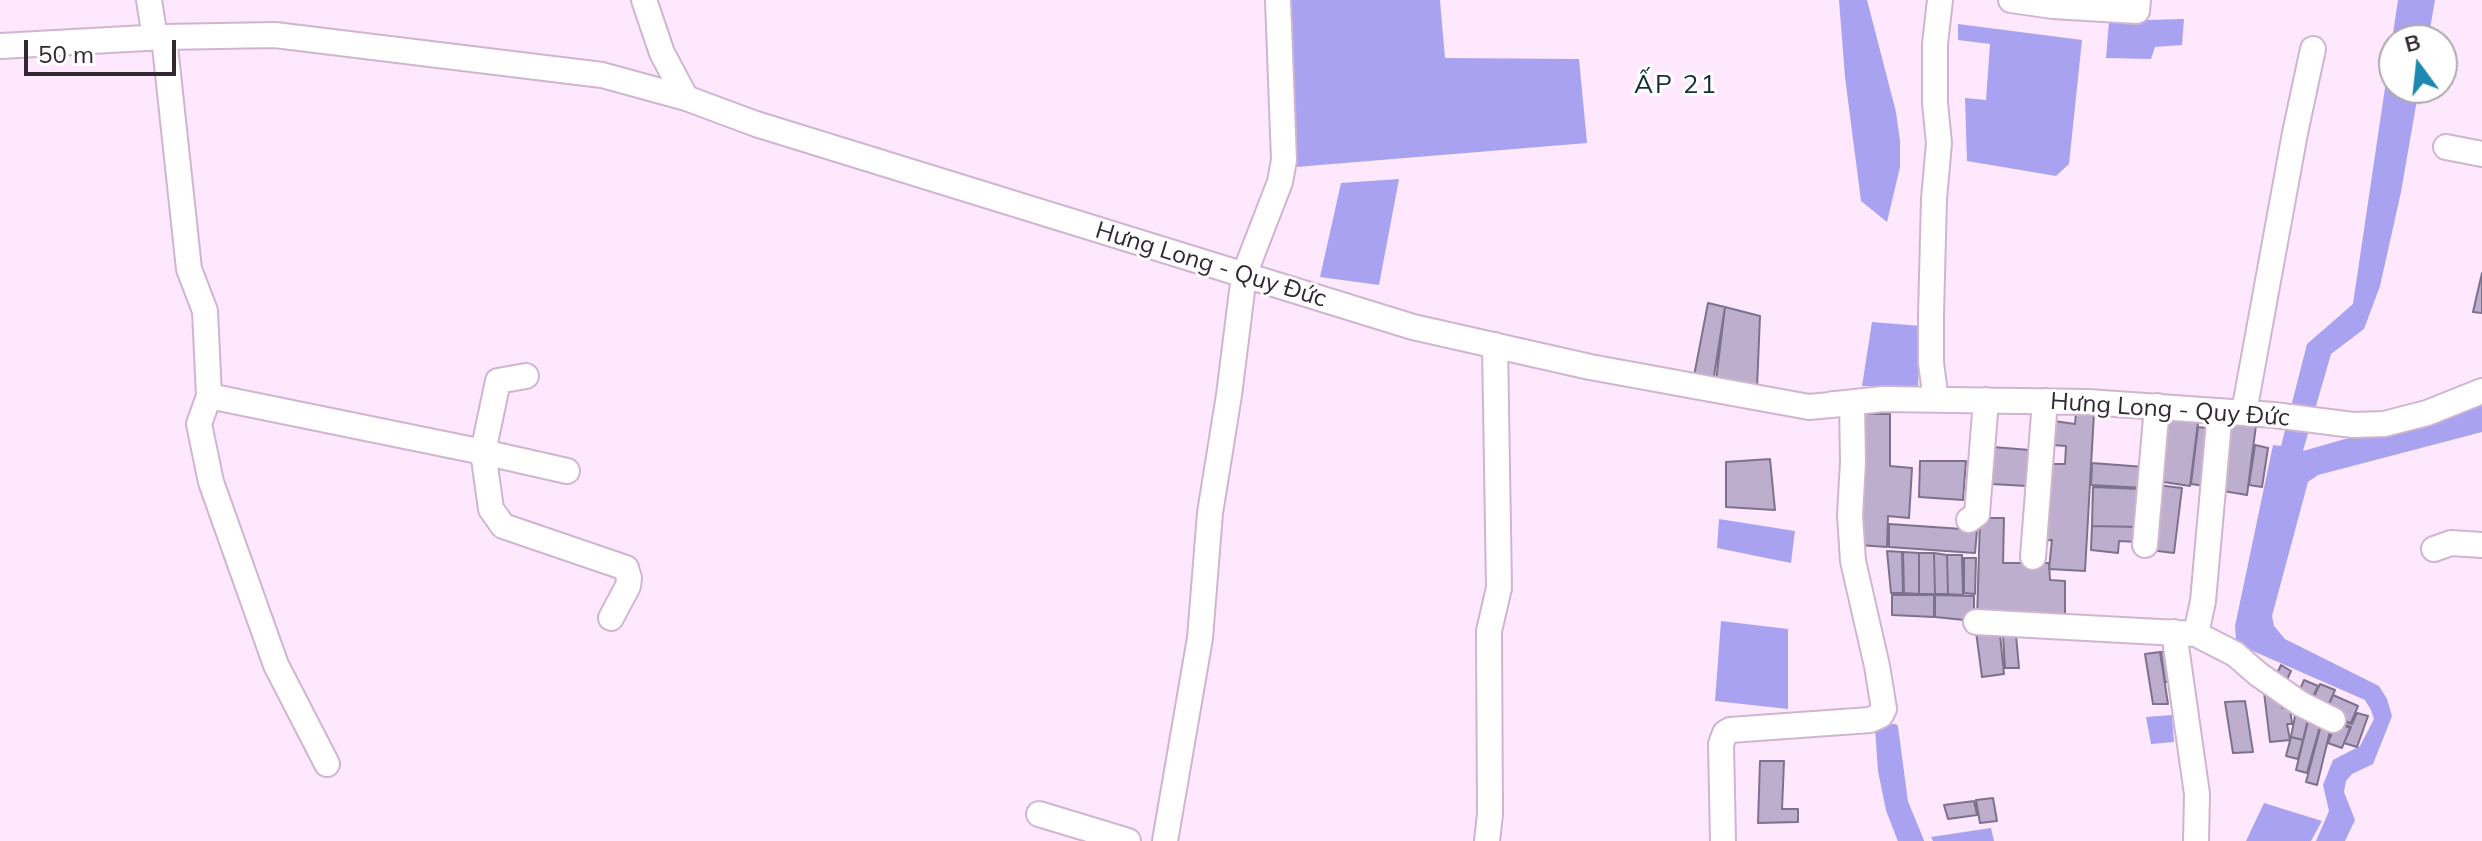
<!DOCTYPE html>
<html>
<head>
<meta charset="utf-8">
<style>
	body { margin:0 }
	#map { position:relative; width:2482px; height:841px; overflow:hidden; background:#fee8fe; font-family:Mulish,sans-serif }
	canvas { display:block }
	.north { position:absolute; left:2378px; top:24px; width:80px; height:80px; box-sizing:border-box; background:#fff; border:2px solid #ada9ad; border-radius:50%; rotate:345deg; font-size:22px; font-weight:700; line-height:32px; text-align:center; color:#322832 }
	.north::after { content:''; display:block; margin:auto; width:28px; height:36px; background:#1c88af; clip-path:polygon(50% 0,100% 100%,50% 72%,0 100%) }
	.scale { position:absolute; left:24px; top:40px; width:152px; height:36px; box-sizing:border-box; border:4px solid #322832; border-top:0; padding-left:10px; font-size:24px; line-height:28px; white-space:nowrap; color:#322832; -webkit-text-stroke:6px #fff; paint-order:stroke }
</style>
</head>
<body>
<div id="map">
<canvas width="2482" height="841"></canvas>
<div class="north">B</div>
<div class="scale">50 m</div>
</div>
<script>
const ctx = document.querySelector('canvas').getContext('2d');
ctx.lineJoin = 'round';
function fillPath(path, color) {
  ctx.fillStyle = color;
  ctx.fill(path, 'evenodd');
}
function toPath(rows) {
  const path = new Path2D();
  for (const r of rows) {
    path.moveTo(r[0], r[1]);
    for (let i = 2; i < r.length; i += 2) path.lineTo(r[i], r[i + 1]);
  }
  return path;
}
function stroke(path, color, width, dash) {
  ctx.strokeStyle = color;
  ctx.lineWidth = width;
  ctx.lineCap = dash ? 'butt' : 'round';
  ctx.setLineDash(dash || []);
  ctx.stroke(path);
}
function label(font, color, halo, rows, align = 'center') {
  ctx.font = font + ' Mulish,sans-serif';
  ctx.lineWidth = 6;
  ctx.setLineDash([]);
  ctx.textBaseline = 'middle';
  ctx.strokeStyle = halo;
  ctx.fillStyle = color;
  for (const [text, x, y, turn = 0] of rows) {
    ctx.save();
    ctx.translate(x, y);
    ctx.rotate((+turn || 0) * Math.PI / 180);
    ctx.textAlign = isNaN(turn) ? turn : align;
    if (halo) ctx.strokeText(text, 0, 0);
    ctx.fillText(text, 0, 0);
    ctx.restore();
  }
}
fillPath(toPath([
	[1290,0,1440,0,1445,58,1579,59,1587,143,1296,167],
	[1839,0,1867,0,1896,112,1900,141,1900,167,1887,222,1861,201,1845,77],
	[2398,0,2435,0,2428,40,2394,40,2394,88,2419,88,2401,192,2380,286,2364,329,2331,354,2303,451,2482,400,2482,432,2318,475,2308,482,2272,616,2274,626,2285,639,2379,686,2387,699,2392,716,2373,764,2352,774,2346,781,2344,792,2355,820,2345,841,2316,841,2329,811,2323,785,2333,760,2360,746,2374,719,2371,710,2365,700,2246,648,2236,639,2235,626,2273,445,2281,446,2307,344,2353,304],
	[2184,19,2182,45,2155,47,2151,59,2106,58,2109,21],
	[1958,24,2082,40,2069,164,2056,176,1967,161,1965,98,1986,100,1990,44,1958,40],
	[1399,179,1379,285,1320,277,1341,183],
	[1872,322,1921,326,1918,387,1862,386],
	[1719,519,1795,531,1791,563,1717,548],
	[1721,621,1788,629,1788,709,1715,701],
	[2172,715,2174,742,2151,744,2146,717],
	[1895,727,1905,802,1921,841,1901,841,1889,810,1881,771,1878,728],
	[2264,803,2322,821,2311,841,2246,841],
	[1991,828,1994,841,1933,841,1931,837]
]), '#a8a2f1');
stroke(toPath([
	[1901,841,1889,810,1881,771,1878,728,1895,727,1905,802,1921,841]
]), '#a8a2f1', 6);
const building = toPath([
	[2482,273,2482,313,2473,312,2482,273],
	[1708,303,1725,307,1713,382,1694,376,1708,303],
	[1725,307,1760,316,1757,388,1716,381,1725,307],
	[2076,412,2094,413,2085,571,2049,569,2052,540,2039,541,2043,464,2065,464,2066,446,2052,445,2054,421,2075,424,2076,412],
	[1860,414,1890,414,1890,466,1912,468,1909,518,1888,516,1887,547,1859,545,1860,414],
	[2162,419,2198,422,2190,486,2157,481,2162,419],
	[2230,421,2256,425,2247,495,2223,491,2230,421],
	[2198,427,2212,429,2205,486,2191,484,2198,427],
	[2255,445,2268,448,2262,487,2249,485,2255,445],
	[1993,447,2030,450,2027,486,1991,484,1993,447],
	[1770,459,1775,510,1726,507,1726,462,1770,459],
	[1920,461,1966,461,1963,500,1919,497,1920,461],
	[2092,463,2144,467,2144,488,2091,485,2092,463],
	[2157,485,2182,488,2174,553,2150,550,2157,485],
	[2093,487,2140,489,2138,527,2092,526,2093,487],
	[1980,518,2004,518,2003,563,2049,563,2050,580,2065,581,2065,624,1977,620,1980,518],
	[1889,524,1977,530,1975,553,1889,547,1889,524],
	[2092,526,2138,527,2138,542,2119,541,2118,553,2091,550,2092,526],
	[1887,551,1902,552,1903,593,1891,593,1887,551],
	[1903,552,1919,553,1919,594,1904,593,1903,552],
	[1919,553,1934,553,1935,594,1919,594,1919,553],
	[1934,553,1947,555,1948,594,1935,594,1934,553],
	[1947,555,1962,555,1963,595,1948,594,1947,555],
	[1964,558,1976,558,1975,594,1964,593,1964,558],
	[1892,595,1934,595,1934,617,1892,615,1892,595],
	[1935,595,1974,596,1974,621,1935,617,1935,595],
	[1975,624,1999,625,2004,674,1982,677,1975,624],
	[2003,635,2016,635,2019,668,2005,668,2003,635],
	[2174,650,2178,681,2165,682,2161,652,2174,650],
	[2160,652,2168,704,2153,704,2145,654,2160,652],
	[2281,665,2291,671,2283,688,2273,682,2281,665],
	[2304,680,2318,686,2308,707,2296,699,2304,680],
	[2320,684,2335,690,2324,715,2309,707,2320,684],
	[2280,690,2282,708,2290,708,2292,724,2287,724,2290,740,2270,742,2264,692,2280,690],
	[2333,695,2358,706,2351,723,2325,714,2333,695],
	[2245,701,2253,752,2233,753,2225,702,2245,701],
	[2296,711,2309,715,2303,740,2291,737,2296,711],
	[2357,713,2368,716,2357,747,2344,743,2351,727,2337,722,2338,719,2352,724,2357,713],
	[2309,717,2322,719,2307,773,2296,770,2309,717],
	[2336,722,2350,728,2342,748,2328,743,2336,722],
	[2321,725,2331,727,2317,785,2306,782,2321,725],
	[2291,737,2303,740,2298,759,2286,756,2291,737],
	[1760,761,1784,761,1782,809,1798,809,1798,822,1758,823,1760,761],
	[1993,798,1997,821,1980,823,1976,800,1993,798],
	[1974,801,1977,815,1948,819,1944,805,1974,801]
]);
fillPath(building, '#bdaecd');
stroke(building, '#7e718e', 2);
const street = toPath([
	[149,0,155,38],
	[644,0,662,53,686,98,756,124,1413,327,1590,367,1809,407,1852,403,1833,404],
	[2011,0,2053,6,2137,11,2138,0],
	[164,37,189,269,205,311,209,396,199,424,211,482,276,665,327,764],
	[0,46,164,37,275,35,602,75,686,98],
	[2446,147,2482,154],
	[526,376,498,381,483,452,567,471],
	[209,396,483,452,491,509,503,526,626,568,629,578,628,586,611,618],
	[1936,400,1931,363,1931,315,1934,199,1939,143,1935,103,1935,44,1940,0],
	[1836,404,1883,399,2088,402,2274,415,2353,425,2384,424,2427,413,2482,391],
	[2220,411,2203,601,2196,634,2235,654,2258,674,2301,704,2333,720],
	[2244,412,2295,133,2313,49],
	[1969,520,1977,514,1986,400],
	[2145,545,2157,406],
	[2434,549,2451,543,2482,545],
	[2033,557,2045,401],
	[1976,622,2196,634],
	[2174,632,2197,794,2196,841],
	[1039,814,1128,841],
	[1165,841,1200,638,1210,513,1229,395,1244,275,1280,182,1284,160,1278,0],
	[1487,841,1490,814,1489,631,1499,588,1495,345],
	[1723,841,1721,744,1725,733,1730,730,1870,720,1881,715,1884,709,1877,666,1853,561,1850,515,1853,462,1852,403]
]);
stroke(street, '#d0b5d0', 28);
stroke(street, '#fff', 24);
label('24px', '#322832', '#fff', [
	["Hưng Long - Quy Đức",1211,265,17],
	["Hưng Long - Quy Đức",2170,410,4]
]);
ctx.letterSpacing = '2px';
label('26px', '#122e3a', '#fff', [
	["ẤP 21",1676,85]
]);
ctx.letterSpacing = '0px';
</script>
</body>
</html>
